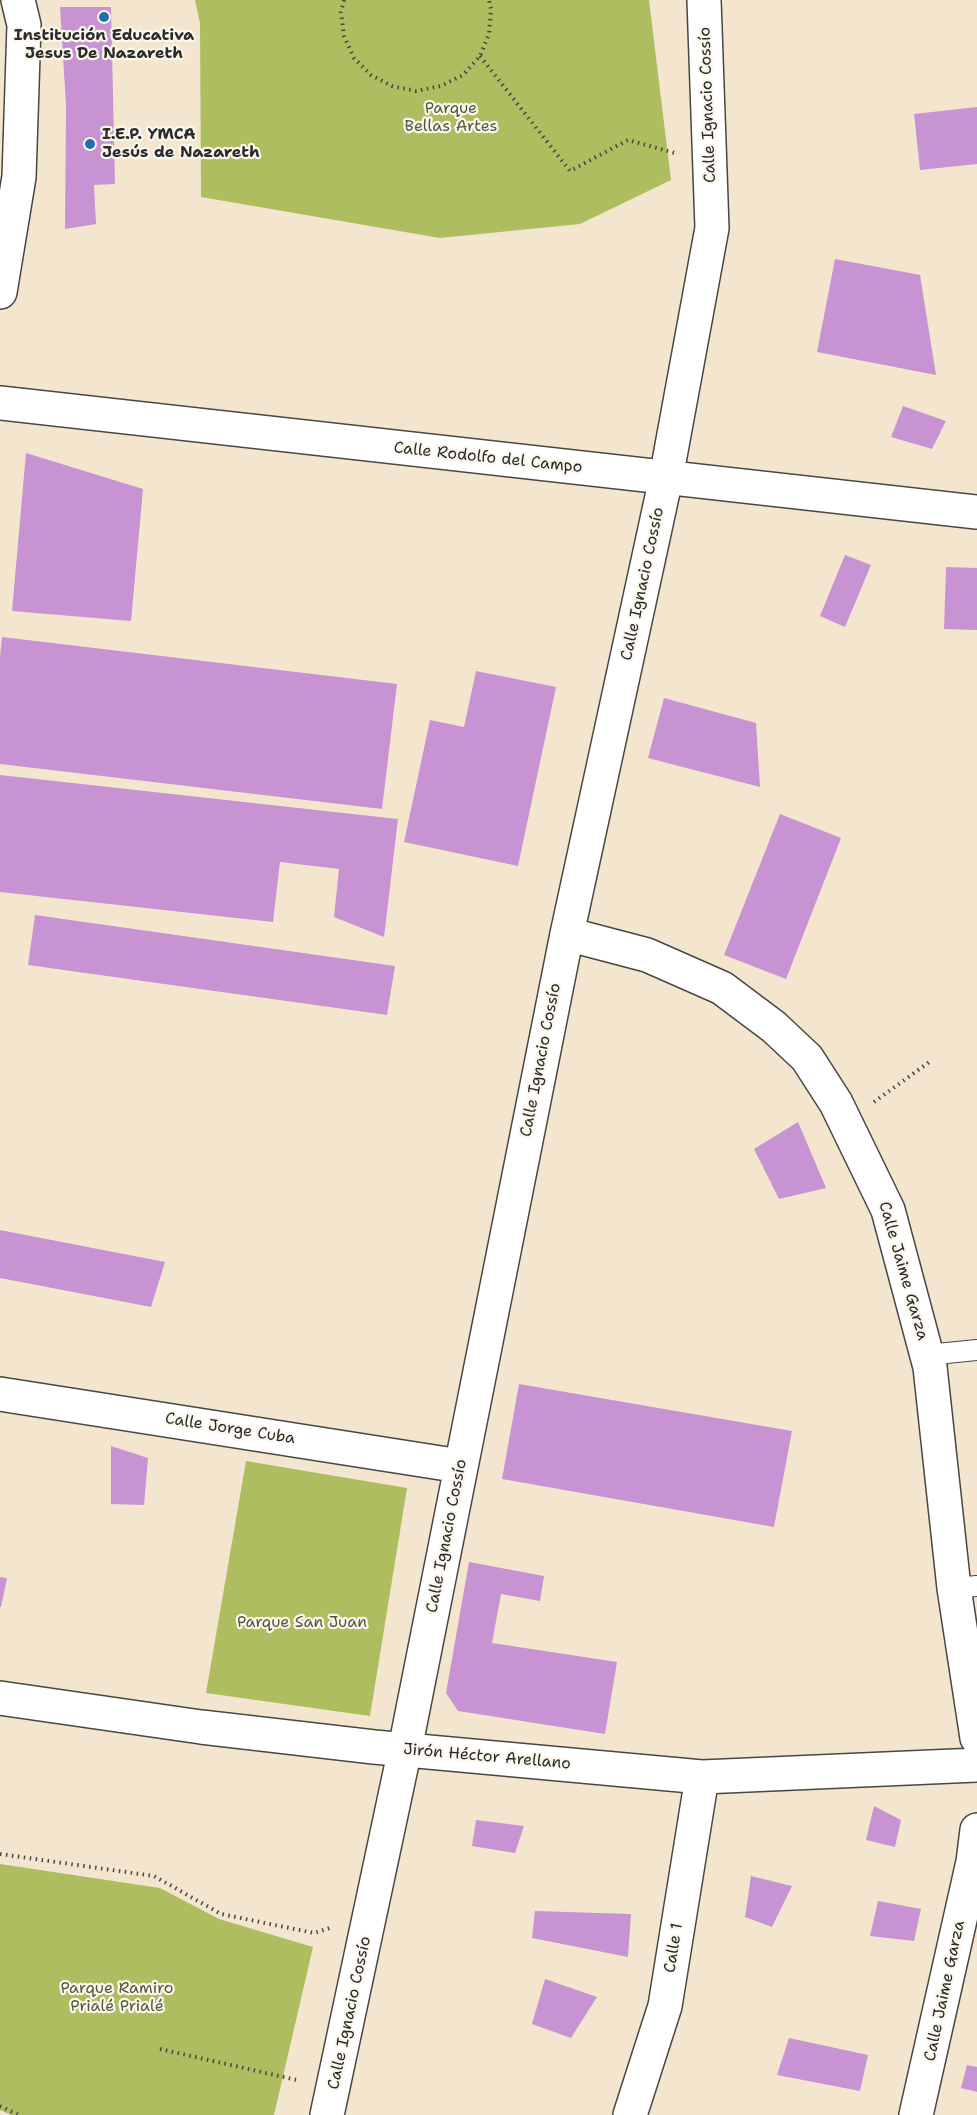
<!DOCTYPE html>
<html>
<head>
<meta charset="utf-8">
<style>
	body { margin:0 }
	canvas { display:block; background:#f4e6ce }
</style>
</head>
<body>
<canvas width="977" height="2115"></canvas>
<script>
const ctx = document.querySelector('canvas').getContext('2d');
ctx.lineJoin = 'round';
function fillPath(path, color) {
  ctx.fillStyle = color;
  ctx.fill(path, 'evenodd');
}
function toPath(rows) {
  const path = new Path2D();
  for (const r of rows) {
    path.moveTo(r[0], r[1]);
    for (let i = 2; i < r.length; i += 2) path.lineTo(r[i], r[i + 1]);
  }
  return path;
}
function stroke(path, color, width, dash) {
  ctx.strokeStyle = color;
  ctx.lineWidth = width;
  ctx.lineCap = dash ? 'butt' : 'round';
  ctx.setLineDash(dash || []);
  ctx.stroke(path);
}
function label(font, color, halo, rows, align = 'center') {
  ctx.font = font + ' "Shantell Sans",sans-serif';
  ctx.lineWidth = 4.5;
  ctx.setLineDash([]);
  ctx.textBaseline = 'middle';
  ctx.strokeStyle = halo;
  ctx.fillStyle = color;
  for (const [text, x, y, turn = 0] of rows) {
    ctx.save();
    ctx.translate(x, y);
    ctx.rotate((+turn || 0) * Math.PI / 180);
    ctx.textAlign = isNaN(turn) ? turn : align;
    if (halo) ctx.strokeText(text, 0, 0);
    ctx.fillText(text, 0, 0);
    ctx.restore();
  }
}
fillPath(toPath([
	[195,0,649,0,671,180,580,224,440,238,201,197,200,23],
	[246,1461,407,1488,370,1716,206,1693],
	[0,1864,160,1888,219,1919,313,1947,274,2115,11,2115,0,2110]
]), '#aebd60');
fillPath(toPath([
	[60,7,111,7,115,184,94,185,96,224,65,229,66,105],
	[977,107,977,164,920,170,914,114],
	[835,259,920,275,936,375,817,352],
	[903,406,946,421,932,449,891,437],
	[26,453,143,489,131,621,12,611],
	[845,555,871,565,845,627,820,616],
	[946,567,977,568,977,630,944,629],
	[2,637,397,684,382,809,0,764,0,657],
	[476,671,556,687,518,866,404,842,430,720,464,727],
	[664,698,756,723,760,787,648,758],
	[0,775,398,819,384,937,334,917,339,869,280,862,273,922,0,892],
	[780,814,841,838,786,979,724,955],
	[35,915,395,966,387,1015,28,965],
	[798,1122,826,1188,779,1199,754,1149],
	[0,1230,165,1262,151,1307,0,1278],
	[519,1384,792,1431,774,1527,502,1479],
	[111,1446,148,1458,144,1505,111,1504],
	[469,1562,544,1576,540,1601,501,1594,492,1643,617,1662,605,1734,458,1711,446,1693],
	[0,1577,7,1578,1,1607,0,1607],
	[874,1806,901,1820,895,1847,866,1840],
	[476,1820,524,1826,515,1853,472,1846],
	[751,1876,792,1886,772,1927,745,1917],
	[878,1901,921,1909,914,1941,870,1936],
	[535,1911,631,1914,628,1957,532,1938],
	[545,1979,597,1997,571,2038,532,2024],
	[789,2038,868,2055,860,2091,777,2075],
	[967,2065,977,2067,977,2092,961,2088]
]), '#c793d2');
const service = toPath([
	[927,1355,977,1350],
	[954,1588,977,1586]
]);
const minor = toPath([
	[0,292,19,177,24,25,18,0],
	[0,403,977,512],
	[567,934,647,955,722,988,774,1027,807,1058,836,1103,888,1210,930,1367,954,1588,977,1738],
	[0,1394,460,1466],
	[0,1698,201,1727,374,1747,702,1777,977,1765],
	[327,2115,405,1749,567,934,666,478,712,228,704,0],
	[630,2115,665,2006,702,1777],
	[916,2115,973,1862,977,1830]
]);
stroke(service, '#494743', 22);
stroke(minor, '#494743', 36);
stroke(toPath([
	[344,0,341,12,344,36,354,58,371,75,392,86,416,91,441,86,463,75,480,56,489,34,491,9,489,0],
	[480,56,570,171,628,140,675,153],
	[874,1102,932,1060],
	[0,1854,154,1876,221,1914,314,1933,330,1928],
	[160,2049,297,2080],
	[0,2106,19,2115]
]), '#494743', 4, [1.5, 4.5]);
stroke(service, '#fff', 20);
stroke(minor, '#fff', 33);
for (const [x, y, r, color] of [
	[104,17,6,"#1f6fb2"],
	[90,144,6,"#1f6fb2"]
]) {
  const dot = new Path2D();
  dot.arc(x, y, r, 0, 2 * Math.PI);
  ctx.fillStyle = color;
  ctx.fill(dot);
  stroke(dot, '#fbf7ec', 2);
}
label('bold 16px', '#2b2b2b', '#fbf7ec', [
	["Institución Educativa",104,36],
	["Jesus De Nazareth",104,54],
	["I.E.P. YMCA",102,135,"left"],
	["Jesús de Nazareth",102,153,"left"]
]);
label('16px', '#2b2b2b', '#fbf7ec', [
	["Calle Ignacio Cossío",708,105,-92],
	["Calle Rodolfo del Campo",488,458,6],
	["Calle Ignacio Cossío",643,584,-78],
	["Calle Ignacio Cossío",541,1060,-79],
	["Calle Jaime Garza",903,1271,74],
	["Calle Jorge Cuba",230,1429,9],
	["Calle Ignacio Cossío",447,1536,-79],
	["Jirón Héctor Arellano",487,1757,5],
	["Calle 1",674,1948,-81],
	["Calle Jaime Garza",945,1991,-78],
	["Calle Ignacio Cossío",350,2013,-78]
]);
label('16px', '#52573b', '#fbf7ec', [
	["Parque",451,109],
	["Bellas Artes",451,127],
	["Parque San Juan",302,1623],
	["Parque Ramiro",117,1989],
	["Prialé Prialé",117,2007]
]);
</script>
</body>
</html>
